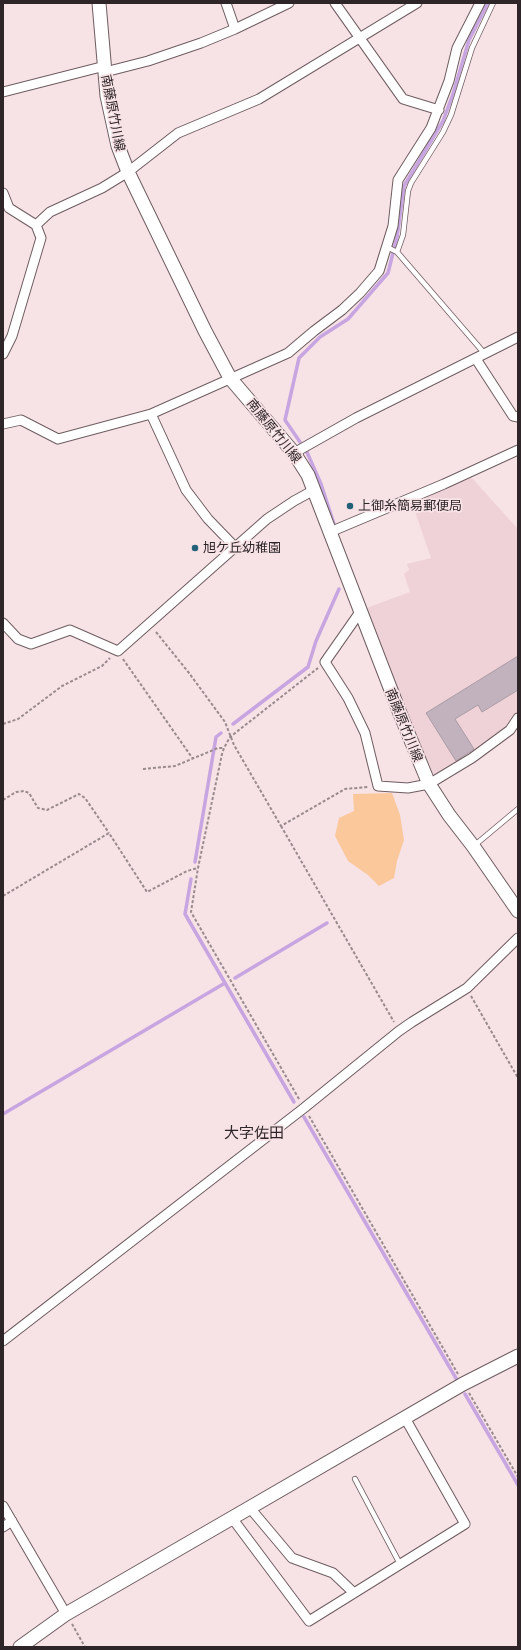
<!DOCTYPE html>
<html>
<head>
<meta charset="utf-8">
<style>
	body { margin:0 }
	#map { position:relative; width:521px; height:1650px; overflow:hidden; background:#f7e2e6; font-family:Lato,sans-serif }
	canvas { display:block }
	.frame { position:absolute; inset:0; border:4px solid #2d2527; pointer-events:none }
</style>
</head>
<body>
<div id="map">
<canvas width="521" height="1650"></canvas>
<div class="frame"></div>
</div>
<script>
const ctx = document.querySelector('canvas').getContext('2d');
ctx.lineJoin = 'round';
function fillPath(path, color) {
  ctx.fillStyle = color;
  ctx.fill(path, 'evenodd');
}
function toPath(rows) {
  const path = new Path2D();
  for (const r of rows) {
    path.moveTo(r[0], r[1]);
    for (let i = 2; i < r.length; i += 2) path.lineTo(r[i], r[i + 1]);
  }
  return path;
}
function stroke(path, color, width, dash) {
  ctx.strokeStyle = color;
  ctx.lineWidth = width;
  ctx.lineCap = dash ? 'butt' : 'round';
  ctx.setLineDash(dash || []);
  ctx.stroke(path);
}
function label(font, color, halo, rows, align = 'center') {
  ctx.font = font + ' Lato,"Noto Sans JP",sans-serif';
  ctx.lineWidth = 3.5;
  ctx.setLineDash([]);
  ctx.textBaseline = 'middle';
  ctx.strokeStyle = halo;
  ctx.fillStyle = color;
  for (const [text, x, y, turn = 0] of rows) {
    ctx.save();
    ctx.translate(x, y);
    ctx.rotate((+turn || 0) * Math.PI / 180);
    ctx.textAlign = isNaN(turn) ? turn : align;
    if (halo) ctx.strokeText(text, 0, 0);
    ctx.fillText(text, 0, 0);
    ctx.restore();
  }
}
fillPath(toPath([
	[471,477,518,529,518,712,508,727,481,749,437,775,429,773,364,609,410,592,404,574,409,570,407,564,431,558,412,503]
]), '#efd2d7');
fillPath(toPath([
	[392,793,400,815,404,840,397,861,394,878,379,886,368,875,348,861,335,836,339,818,354,811,353,794]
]), '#fbc89b');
stroke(toPath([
	[300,442,285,420,299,358,320,337,348,319,388,273,397,237,404,186,443,121,453,94,469,40,488,3],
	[306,450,321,484,334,524],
	[233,724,308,667,316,641,339,589],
	[195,862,216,737,221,733],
	[191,879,185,914,294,1102],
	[235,978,327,923],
	[3,1114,225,983],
	[304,1117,457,1380],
	[465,1394,518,1485]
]), '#c7a5e1', 3.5);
const building = toPath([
	[518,656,518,690,482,712,478,705,455,719,474,749,456,761,426,713,518,656]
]);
fillPath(building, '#c2b2bd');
stroke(building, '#ab9ca6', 1);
const lane = toPath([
	[387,247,397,252,485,354],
	[397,252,403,235,408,191,411,183,443,132,451,115,472,48,493,3],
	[475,845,518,809],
	[355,1479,400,1564]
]);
const street = toPath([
	[226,3,235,29],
	[335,3,403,99,439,110],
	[105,72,148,61,201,43,235,29,289,3],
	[3,92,105,66],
	[3,193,9,208,36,225],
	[3,354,12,336,41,238,36,225,50,212,102,188,128,172,178,133,259,99,417,3],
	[476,359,513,416,518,417],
	[151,414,186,490,208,519,235,547],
	[3,424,21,420,58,439,151,414,288,353,314,331,342,310,360,293,379,271,393,226,398,180,431,128,449,81,457,48,480,3],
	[294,453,356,418,518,337],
	[330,532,444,484,518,450],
	[360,612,325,662,348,698,365,733,378,786,408,788,429,784,472,758,510,730,518,718],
	[3,623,18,639,31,644,70,630,118,651,267,519,294,501,314,490],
	[3,1341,304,1108,399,1031,412,1022,467,988,518,938],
	[3,1506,66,1614],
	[250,1508,292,1558,333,1573,354,1593],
	[232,1518,309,1621,465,1524,405,1418],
	[3,1527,12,1521]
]);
const secondary = toPath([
	[99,3,107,96,118,146,128,172,205,331,230,378,294,453,308,475,401,716,429,784,449,815,473,846,518,911],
	[20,1647,66,1614,232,1518,463,1384,518,1356]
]);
stroke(lane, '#6e5d60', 6);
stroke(street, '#6e5d60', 11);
stroke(secondary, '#6e5d60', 15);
stroke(toPath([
	[156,632,189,673,225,722,234,745,281,826,345,789,368,787],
	[123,659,193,759],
	[3,724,18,719,62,686,102,666,110,658],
	[143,769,175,766,218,748,224,748],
	[3,800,16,792,24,791,29,793,38,808,47,810,79,794,85,798,109,833],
	[281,826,394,1022],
	[3,896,109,833,147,892,187,871,198,868],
	[471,996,518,1078],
	[299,1099,191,912,198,868,222,754,224,748,230,737,318,668],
	[309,1116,458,1374],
	[469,1393,518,1477],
	[72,1624,85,1647]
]), '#998a8d', 2, [3, 2]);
stroke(lane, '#fff', 4.5);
stroke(street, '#fff', 9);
stroke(secondary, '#fff', 13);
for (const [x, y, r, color] of [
	[350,506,4,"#216076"],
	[195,548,4,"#216076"]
]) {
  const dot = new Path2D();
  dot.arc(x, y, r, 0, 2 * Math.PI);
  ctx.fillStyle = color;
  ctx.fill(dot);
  stroke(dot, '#f7e2e6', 1.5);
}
label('13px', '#2d2527', '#f7e2e6', [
	["南藤原竹川線",113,113,79],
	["南藤原竹川線",274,431,51],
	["南藤原竹川線",404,725,68]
]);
label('13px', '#2d2527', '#f7e2e6', [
	["上御糸簡易郵便局",358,506],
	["旭ケ丘幼稚園",203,548]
], 'left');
label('15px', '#2d2527', '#f7e2e6', [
	["大字佐田",254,1133]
]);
</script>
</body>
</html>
